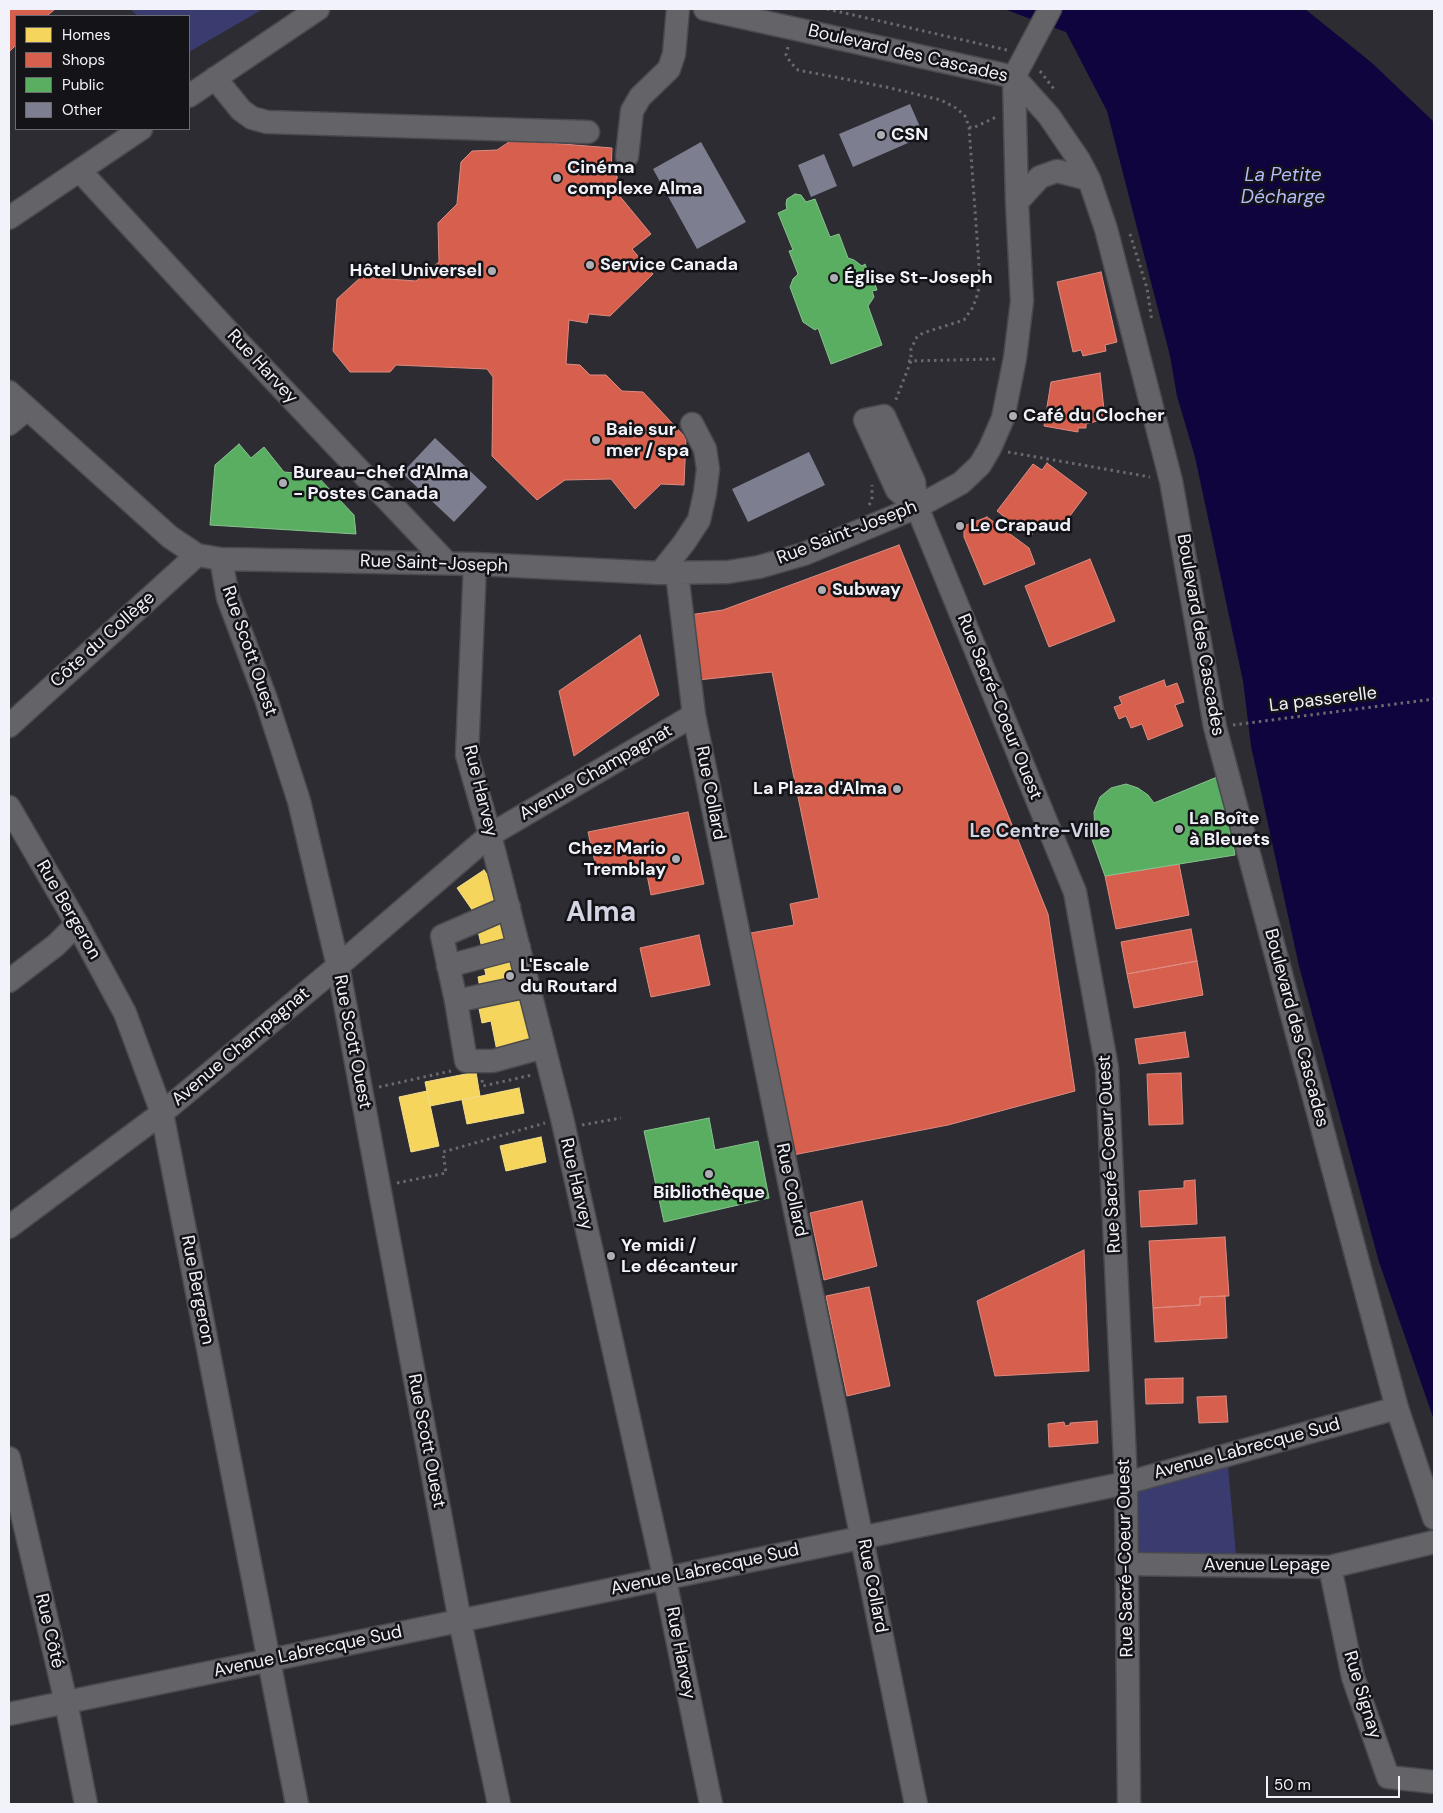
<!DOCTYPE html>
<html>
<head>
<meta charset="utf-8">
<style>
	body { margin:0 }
	#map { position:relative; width:1443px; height:1813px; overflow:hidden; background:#2c2c32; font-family:"DM Sans",sans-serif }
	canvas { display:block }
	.frame { position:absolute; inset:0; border:10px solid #f2f3fa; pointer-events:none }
	.legend { position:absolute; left:15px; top:15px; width:175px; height:115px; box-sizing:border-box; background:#131318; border:1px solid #6c6d72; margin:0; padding:6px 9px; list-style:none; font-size:15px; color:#f2f3fa }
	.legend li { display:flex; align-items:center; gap:10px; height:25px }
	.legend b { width:25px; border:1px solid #6c6d72 }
	.scale { position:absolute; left:1266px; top:1776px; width:134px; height:22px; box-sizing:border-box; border:2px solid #f2f3fa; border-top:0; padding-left:6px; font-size:15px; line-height:18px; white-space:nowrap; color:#f2f3fa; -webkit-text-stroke:4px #131318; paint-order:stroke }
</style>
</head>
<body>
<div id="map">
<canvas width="1443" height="1813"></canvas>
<div class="frame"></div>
<ul class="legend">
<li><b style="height:14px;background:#f6d55c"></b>Homes</li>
<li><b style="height:14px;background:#d6604d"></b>Shops</li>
<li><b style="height:14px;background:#5aae61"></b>Public</li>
<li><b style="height:14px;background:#7d7f91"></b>Other</li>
</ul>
<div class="scale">50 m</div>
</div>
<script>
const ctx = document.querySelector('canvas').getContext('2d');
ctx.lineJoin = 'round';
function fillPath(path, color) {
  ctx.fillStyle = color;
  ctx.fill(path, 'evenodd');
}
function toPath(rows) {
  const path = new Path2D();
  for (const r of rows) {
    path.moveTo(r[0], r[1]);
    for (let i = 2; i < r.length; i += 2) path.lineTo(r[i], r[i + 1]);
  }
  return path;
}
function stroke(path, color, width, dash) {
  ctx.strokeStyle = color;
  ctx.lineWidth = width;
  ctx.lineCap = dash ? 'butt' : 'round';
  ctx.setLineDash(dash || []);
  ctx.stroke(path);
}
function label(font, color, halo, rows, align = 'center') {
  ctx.font = font + ' "DM Sans",sans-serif';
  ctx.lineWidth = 5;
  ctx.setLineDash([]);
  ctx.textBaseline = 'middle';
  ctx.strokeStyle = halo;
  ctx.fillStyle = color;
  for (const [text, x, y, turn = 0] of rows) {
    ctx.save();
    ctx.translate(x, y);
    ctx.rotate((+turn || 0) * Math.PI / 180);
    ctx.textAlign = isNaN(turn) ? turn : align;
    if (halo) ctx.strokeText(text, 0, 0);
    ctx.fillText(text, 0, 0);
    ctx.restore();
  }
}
fillPath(toPath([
	[130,9,263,9,189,52,189,16,138,16],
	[1227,1455,1237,1566,1127,1564,1126,1483]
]), '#3a3c6f');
fillPath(toPath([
	[1004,9,1305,9,1372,63,1434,122,1434,1420,1379,1262,1299,966,1251,746,1243,681,1195,457,1177,396,1170,356,1107,111,1066,32]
]), '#10043e');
const homes = toPath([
	[484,870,502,896,475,914,457,888,484,870],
	[506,921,512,946,483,952,477,927,506,921],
	[514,955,521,984,481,994,478,977,486,975,483,962,514,955],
	[520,991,531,1045,497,1051,491,1021,482,1023,477,999,520,991],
	[476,1072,480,1096,430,1106,425,1082,476,1072],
	[519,1088,524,1113,467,1124,462,1100,519,1088],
	[427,1091,439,1146,411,1152,399,1097,427,1091],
	[541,1137,546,1162,506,1171,500,1146,541,1137]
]);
fillPath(homes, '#f6d55c');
stroke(homes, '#f5de8b', 1);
const shops = toPath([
	[9,9,55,9,47,16,16,16,16,45,9,52,9,9],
	[512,140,612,148,611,173,617,176,618,194,651,234,632,249,653,274,610,316,589,314,587,323,569,320,566,364,580,365,590,375,606,375,622,391,643,392,686,438,684,485,661,484,635,509,611,479,565,480,537,500,492,456,493,377,487,369,396,365,390,372,350,372,333,351,337,299,361,277,416,281,439,262,438,223,457,204,461,162,472,151,497,150,512,140],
	[1101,272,1117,342,1105,345,1106,351,1083,356,1081,350,1073,352,1057,282,1101,272],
	[1100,373,1105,419,1086,424,1086,428,1078,428,1078,432,1044,426,1051,382,1100,373],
	[1047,463,1087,493,1058,532,1043,520,1030,537,997,511,1033,464,1042,470,1047,463],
	[987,517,1029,548,1035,564,984,585,964,537,964,526,987,517],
	[899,545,1048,914,1075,1091,948,1125,793,1155,751,933,794,925,790,904,819,898,772,672,698,680,689,615,723,610,899,545],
	[1090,559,1115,621,1049,647,1025,586,1090,559],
	[640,635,659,695,574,756,559,691,640,635],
	[1164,680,1166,687,1177,683,1184,702,1175,705,1183,726,1148,740,1142,724,1131,728,1126,716,1119,719,1114,707,1122,704,1119,697,1164,680],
	[688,812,704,884,651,895,645,865,598,875,588,832,688,812],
	[1179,864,1189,915,1116,929,1105,876,1179,864],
	[1191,929,1197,961,1127,974,1121,942,1191,929],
	[699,935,710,985,651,997,640,948,699,935],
	[1197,961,1203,995,1134,1008,1127,974,1197,961],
	[1185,1032,1189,1057,1139,1064,1135,1039,1185,1032],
	[1181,1073,1183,1124,1149,1125,1147,1074,1181,1073],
	[1195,1180,1197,1224,1141,1227,1139,1191,1184,1188,1184,1181,1195,1180],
	[862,1201,877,1266,824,1280,810,1213,862,1201],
	[1225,1237,1229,1296,1200,1297,1200,1305,1153,1308,1149,1241,1225,1237],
	[1084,1250,1089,1371,995,1376,977,1301,1084,1250],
	[869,1287,890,1386,847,1396,826,1296,869,1287],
	[1225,1296,1227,1338,1155,1342,1153,1308,1200,1305,1200,1297,1225,1296],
	[1183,1378,1183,1403,1146,1404,1145,1379,1183,1378],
	[1226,1396,1228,1422,1199,1423,1197,1397,1226,1396],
	[1097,1421,1098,1443,1049,1447,1048,1424,1064,1422,1065,1426,1070,1425,1070,1423,1097,1421]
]);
fillPath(shops, '#d6604d');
stroke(shops, '#de8c81', 1);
const public = toPath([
	[795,194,801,195,806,202,815,199,830,237,839,234,848,258,854,260,862,266,865,264,870,276,872,276,877,290,872,291,874,297,868,306,882,345,831,364,818,328,815,330,803,322,790,287,793,279,798,274,789,251,793,250,778,213,787,209,786,204,787,199,795,194],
	[239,444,251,458,264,447,284,472,316,475,354,515,356,534,210,525,215,465,239,444],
	[1222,775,1235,855,1105,876,1089,831,1095,829,1094,812,1100,797,1111,788,1126,784,1138,788,1148,795,1154,803,1222,775],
	[709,1118,715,1150,758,1141,769,1198,664,1222,644,1131,709,1118]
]);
fillPath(public, '#5aae61');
stroke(public, '#88c38f', 1);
fillPath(toPath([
	[910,104,924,136,853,167,839,134],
	[701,142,746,222,697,249,653,169],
	[824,154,837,186,811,197,798,165],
	[435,438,487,487,454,522,402,473],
	[809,452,825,485,748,522,732,489]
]), '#7d7f91');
const minor = toPath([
	[705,9,1014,77,1049,116,1079,160,1089,179,1106,229,1171,481,1215,727,1397,1408,1434,1518],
	[215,78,241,110,252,118,267,122,588,132],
	[189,96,318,9],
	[627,156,632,111,640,97,669,69,674,54,678,9],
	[80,171,225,328,447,563],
	[1017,202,1040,177,1057,171,1089,179],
	[9,218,141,129],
	[9,392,170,537,197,555,221,559,475,564,660,573,728,572,759,567,804,554,917,507,961,483,980,465,990,448,1003,418,1015,358,1022,301,1017,202,1014,77,1050,9],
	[9,424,27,409],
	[917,507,897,490,865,420,884,416,914,482,917,507,1075,892,1107,1068,1126,1483,1129,1804],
	[221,559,228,598,266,699,299,801,338,966,460,1621,499,1804],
	[475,564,467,755,490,835,562,1118,665,1580,711,1804],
	[660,573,684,543,699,520,705,493,708,469,705,449,692,424],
	[677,573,694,715,916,1804],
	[9,726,197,555],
	[9,807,77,924,125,1013,162,1113,297,1804],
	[448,966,519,947],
	[9,981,56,945,77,924],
	[528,986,456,1001,466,1061,493,1061,544,1047],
	[456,1001,442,936,509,907],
	[9,1227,162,1113,338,966,490,835,694,715],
	[9,1458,66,1702,86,1804],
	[1127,1564,1330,1567,1434,1542],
	[1330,1567,1353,1677,1388,1777,1434,1782],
	[9,1714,1126,1483,1397,1408]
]);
stroke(minor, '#494a4f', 25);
stroke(toPath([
	[827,9,1007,50],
	[788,47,786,55,791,63,798,70,886,87,941,100,956,108,965,116,969,127,980,279,978,293,973,307,964,320,923,333,917,337,911,349,911,361,895,402],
	[1040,71,1054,89],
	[969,127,973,128,996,117],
	[1130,234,1147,288,1152,322],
	[908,361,995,359],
	[1008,452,1150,477],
	[869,505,872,500,872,485],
	[1233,725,1434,699],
	[482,1080,483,1086,532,1075],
	[379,1087,451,1071],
	[582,1125,621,1118],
	[397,1183,446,1173,443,1152,545,1123]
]), '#696a6e', 3, [2.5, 4]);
stroke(minor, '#636368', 22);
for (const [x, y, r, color] of [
	[881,135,5,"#adadb4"],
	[557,178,5,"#adadb4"],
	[590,265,5,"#adadb4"],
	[492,271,5,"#adadb4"],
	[834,278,5,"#adadb4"],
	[1013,416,5,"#adadb4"],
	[596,440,5,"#adadb4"],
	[283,483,5,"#adadb4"],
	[960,526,5,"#adadb4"],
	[822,590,5,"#adadb4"],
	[897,789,5,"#adadb4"],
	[1179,829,5,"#adadb4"],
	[676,859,5,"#adadb4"],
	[510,976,5,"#adadb4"],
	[709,1174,5,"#adadb4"],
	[611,1256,5,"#adadb4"]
]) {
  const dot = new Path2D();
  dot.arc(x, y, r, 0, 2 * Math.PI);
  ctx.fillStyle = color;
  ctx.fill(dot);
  stroke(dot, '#131318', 2);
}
label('18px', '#f2f3fa', '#131318', [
	["Boulevard des Cascades",908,54,13],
	["Rue Harvey",262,367,47],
	["Rue Saint-Joseph",847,533,-21],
	["Rue Saint-Joseph",434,564,2],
	["Boulevard des Cascades",1200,635,80],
	["Côte du Collège",103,640,-42],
	["Rue Scott Ouest",249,651,71],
	["La passerelle",1323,700,-7],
	["Rue Sacré-Coeur Ouest",999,707,68],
	["Avenue Champagnat",596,773,-30],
	["Rue Harvey",480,791,76],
	["Rue Collard",710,793,79],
	["Rue Bergeron",68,910,60],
	["Boulevard des Cascades",1296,1028,75],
	["Rue Scott Ouest",352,1042,79],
	["Avenue Champagnat",241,1047,-40],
	["Rue Sacré-Coeur Ouest",1110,1154,-93],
	["Rue Harvey",576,1184,77],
	["Rue Collard",791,1190,78],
	["Rue Bergeron",197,1290,79],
	["Rue Scott Ouest",426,1441,79],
	["Avenue Labrecque Sud",1247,1449,-15],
	["Rue Sacré-Coeur Ouest",1126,1558,-91],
	["Avenue Lepage",1267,1565],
	["Avenue Labrecque Sud",705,1570,-12],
	["Rue Collard",872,1586,79],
	["Rue Côté",49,1631,77],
	["Avenue Labrecque Sud",308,1652,-12],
	["Rue Harvey",680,1653,79],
	["Rue Signay",1362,1695,73]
]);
label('bold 18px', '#f2f3fa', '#131318', [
	["CSN",891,135],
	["Cinéma",567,168],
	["complexe Alma",567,189],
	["Service Canada",600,265],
	["Hôtel Universel",482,271,"right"],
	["Église St-Joseph",844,278],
	["Café du Clocher",1023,416],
	["Baie sur",606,430],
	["mer / spa",606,451],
	["Bureau-chef d'Alma",293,473],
	["- Postes Canada",293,494],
	["Le Crapaud",970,526],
	["Subway",832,590],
	["La Plaza d'Alma",887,789,"right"],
	["La Boîte",1189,819],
	["à Bleuets",1189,840],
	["Chez Mario",666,849,"right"],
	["Tremblay",666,870,"right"],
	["L'Escale",520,966],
	["du Routard",520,987],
	["Bibliothèque",709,1193,"center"],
	["Ye midi /",621,1246],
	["Le décanteur",621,1267]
], 'left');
label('italic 19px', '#b4bcf8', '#131318', [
	["La Petite",1283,176],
	["Décharge",1283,198]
]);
label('bold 19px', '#d3d5e3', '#131318', [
	["Le Centre-Ville",1040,832]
]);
label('bold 28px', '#d3d5e3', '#131318', [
	["Alma",601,914]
]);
</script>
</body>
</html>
